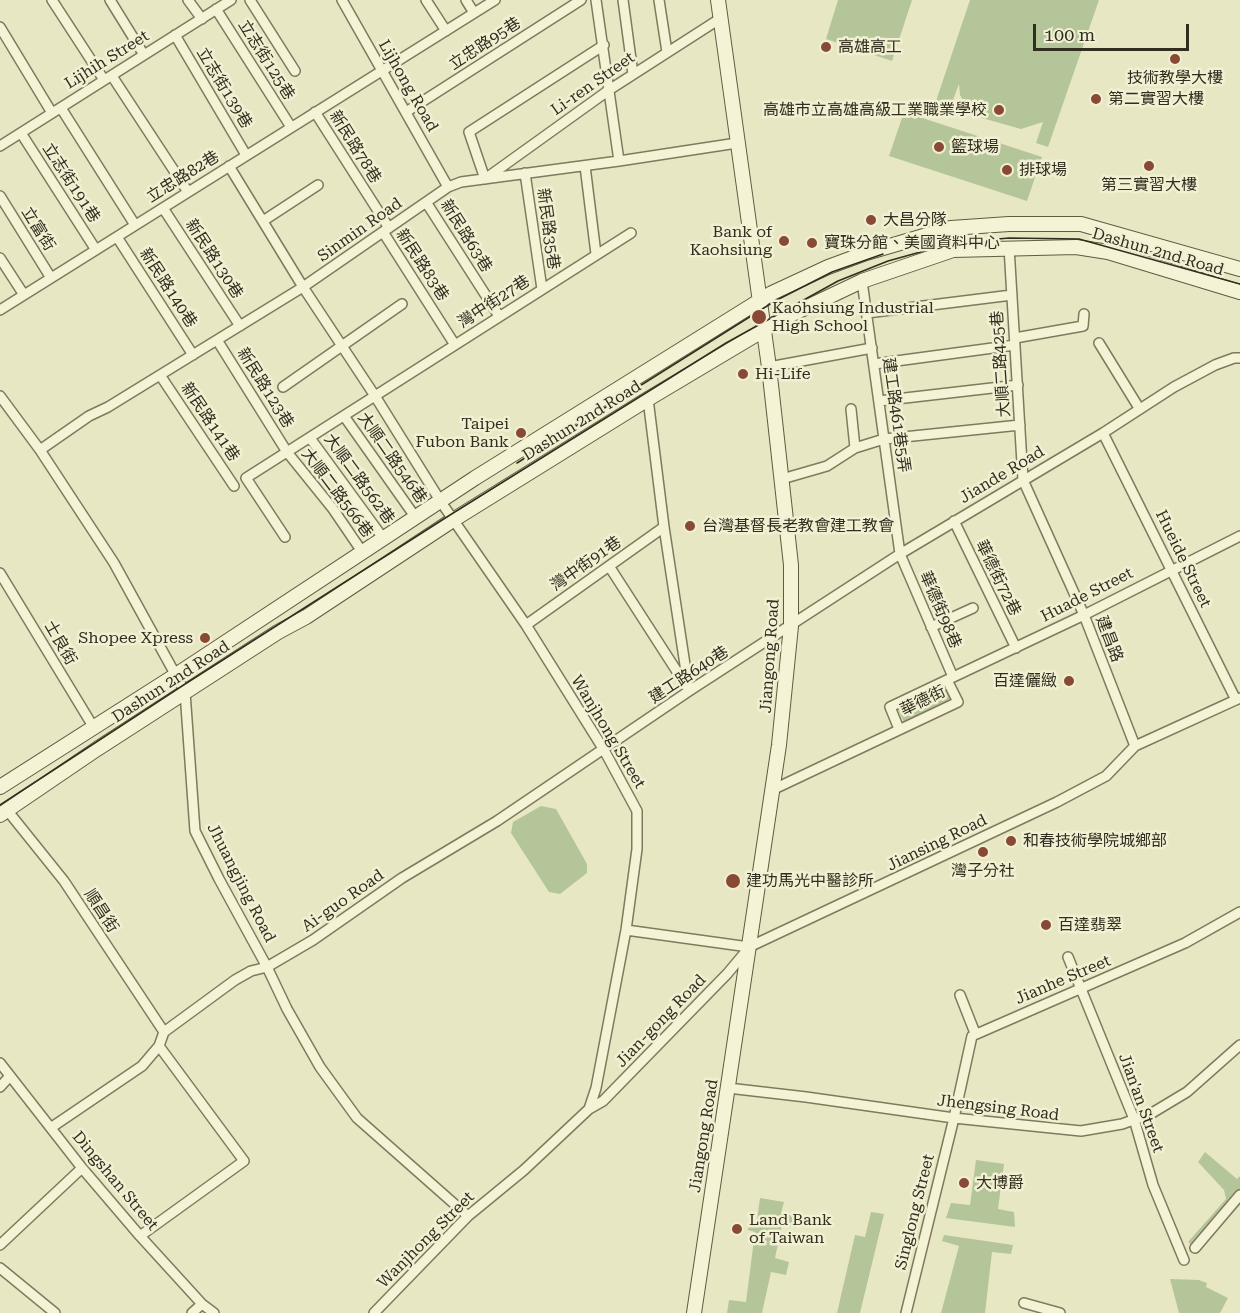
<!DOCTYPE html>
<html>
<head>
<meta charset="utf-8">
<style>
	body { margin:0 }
	#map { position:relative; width:1240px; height:1313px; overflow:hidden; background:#e8e7c4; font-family:"Roboto Serif",serif }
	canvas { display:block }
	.scale { position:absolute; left:1033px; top:24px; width:156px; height:27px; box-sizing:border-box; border:3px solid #322e1f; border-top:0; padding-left:8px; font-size:18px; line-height:21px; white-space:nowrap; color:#322e1f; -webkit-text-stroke:4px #f1f0d3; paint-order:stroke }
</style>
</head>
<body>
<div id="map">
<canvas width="1240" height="1313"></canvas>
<div class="scale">100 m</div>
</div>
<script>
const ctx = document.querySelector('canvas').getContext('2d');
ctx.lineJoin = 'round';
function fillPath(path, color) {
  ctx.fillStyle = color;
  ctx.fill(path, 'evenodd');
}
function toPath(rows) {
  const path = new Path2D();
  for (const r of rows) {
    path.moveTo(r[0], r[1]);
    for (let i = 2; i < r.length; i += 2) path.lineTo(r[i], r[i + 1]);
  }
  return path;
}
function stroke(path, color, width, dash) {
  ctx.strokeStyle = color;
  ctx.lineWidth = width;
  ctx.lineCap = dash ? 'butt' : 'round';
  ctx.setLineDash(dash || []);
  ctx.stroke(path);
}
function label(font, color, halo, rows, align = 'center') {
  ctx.font = font + ' "Roboto Serif","Noto Sans TC",serif';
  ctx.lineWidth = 5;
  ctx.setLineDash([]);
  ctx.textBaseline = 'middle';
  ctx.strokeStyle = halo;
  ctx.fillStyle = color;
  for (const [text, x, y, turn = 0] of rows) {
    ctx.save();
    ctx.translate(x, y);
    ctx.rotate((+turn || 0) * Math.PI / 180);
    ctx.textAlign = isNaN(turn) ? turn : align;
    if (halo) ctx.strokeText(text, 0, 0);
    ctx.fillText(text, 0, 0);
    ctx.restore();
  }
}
fillPath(toPath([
	[838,0,912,0,892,61,826,39],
	[970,0,1099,0,1048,147,1036,143,1043,122,1021,129,982,118,964,102,960,95,959,84,950,108,935,104],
	[904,112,1042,157,1027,201,889,156],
	[946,684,953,699,904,722,897,708],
	[541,806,556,809,587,864,587,873,560,894,549,892,511,833,513,822],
	[1205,1152,1237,1179,1240,1176,1240,1205,1200,1251,1188,1242,1226,1199,1224,1190,1198,1162],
	[976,1160,1004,1164,998,1209,1014,1212,1015,1227,946,1218,951,1203,970,1205],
	[760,1198,784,1202,781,1213,798,1217,796,1228,782,1225,775,1258,789,1262,786,1275,771,1272,762,1313,727,1313,729,1300,746,1302,755,1232,748,1230,750,1219,757,1220],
	[871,1212,884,1214,860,1313,837,1313,855,1235,865,1237],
	[944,1235,1013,1245,1011,1254,992,1252,985,1313,941,1313,959,1246,942,1241],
	[1170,1279,1199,1280,1207,1283,1206,1287,1228,1298,1220,1313,1179,1313]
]), '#b4c599');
const street = toPath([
	[52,0,104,80],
	[110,0,144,55],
	[188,0,202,19],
	[250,0,295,71],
	[342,0,448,187],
	[426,0,446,31],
	[466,0,474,13],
	[596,0,619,161],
	[623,0,633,74],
	[659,0,667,52],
	[216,9,291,127],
	[0,27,52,113],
	[175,35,246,155],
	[604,45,469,132,485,179,609,90,721,18],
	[112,76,188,192],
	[61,108,135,225],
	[315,112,389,228],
	[406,112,581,0],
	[21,133,96,250],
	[0,146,231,0],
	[229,166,303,287,375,396,441,502,526,625,604,750,637,811,637,849,626,930,596,1088,589,1109,524,1170,468,1216,374,1313],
	[585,166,596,254],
	[525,173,542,289],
	[0,196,51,278],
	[426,202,499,316],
	[163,208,240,326],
	[263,221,318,185],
	[383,232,455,345],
	[117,237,193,355],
	[1009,247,1023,480,1084,615,1135,746],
	[0,258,24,295],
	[862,281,900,554,953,677],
	[0,310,495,0],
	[867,313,1012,295],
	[1015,338,1083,326,1084,314],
	[217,340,287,452,333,509,363,553],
	[1099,343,1139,408],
	[874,364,1015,345],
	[769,367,872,348],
	[160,375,234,486],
	[283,387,402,304],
	[0,396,40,450,114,563,185,692,195,831,219,879,267,967,287,1009,320,1067,357,1118,468,1216],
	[648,399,664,527,689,691],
	[879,401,1018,385],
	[851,409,855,448],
	[344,416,416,518],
	[1103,433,1236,700],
	[310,438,383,538],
	[40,450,89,416,108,407,303,287,448,187,461,182,619,161,737,143],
	[782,479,827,466,855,448,884,439,1020,425],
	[954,521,1016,648],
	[285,537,246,478,631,233],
	[609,566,687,687],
	[0,573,94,728],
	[526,625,664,527],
	[931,627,973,608],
	[899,729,890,707,1084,615,1240,536],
	[772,790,958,702,947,680],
	[7,810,64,881,164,1032],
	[626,930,749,947,1057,802,1106,776,1135,746,1240,698],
	[1068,957,1134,1119,1153,1185,1184,1260],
	[960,995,975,1033],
	[0,1063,82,1168,140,1236,202,1304,214,1313],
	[0,1087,10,1076],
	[728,1088,806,1097,954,1118,1081,1131,1122,1124,1152,1113,1187,1092,1240,1045],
	[589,1109,603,1101,727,974,748,949],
	[52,1127,142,1066,159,1046,164,1032,235,980,251,971,267,967,313,940,402,878,497,821,689,691,900,554,1103,433,1174,387,1215,365,1234,358,1240,358],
	[140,1236,244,1161,159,1046],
	[0,1245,82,1168],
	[1195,1248,1240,1195],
	[0,1268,55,1313],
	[1024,1303,1060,1313],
	[192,1313,202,1304],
	[906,1313,954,1118,972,1036,1185,943,1240,912]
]);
const secondary = toPath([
	[0,787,176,675,475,478,772,293,828,267,866,253,951,228,1009,224,1081,224,1240,269],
	[0,815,97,749,278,632,306,617,453,520,648,399,784,318,862,281,953,250,1076,247,1108,252,1240,292],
	[694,1313,779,745,791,626,791,565,769,367,718,0]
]);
stroke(street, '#81795d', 12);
stroke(secondary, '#625a40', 16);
stroke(street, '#f4f3d6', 9);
stroke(secondary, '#f4f3d6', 14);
stroke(toPath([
	[517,463,775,301,832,272,883,254],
	[0,805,182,686,450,515,726,343,838,281,888,261,953,243,1009,238,1079,239,1240,284]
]), '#322e1f', 1.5);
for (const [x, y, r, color] of [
	[826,47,6,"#884a34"],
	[1175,59,6,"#884a34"],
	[1096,99,6,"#884a34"],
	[999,110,6,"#884a34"],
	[939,147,6,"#884a34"],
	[1149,166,6,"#884a34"],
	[1007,170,6,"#884a34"],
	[871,220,6,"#884a34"],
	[784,241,6,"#884a34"],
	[812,243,6,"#884a34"],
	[759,317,8,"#884a34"],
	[743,374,6,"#884a34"],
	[521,433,6,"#884a34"],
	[690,526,6,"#884a34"],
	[205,638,6,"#884a34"],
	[1069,681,6,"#884a34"],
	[1011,841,6,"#884a34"],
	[983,852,6,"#884a34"],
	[733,881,8,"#884a34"],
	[1046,925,6,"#884a34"],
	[964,1183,6,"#884a34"],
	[737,1229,6,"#884a34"]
]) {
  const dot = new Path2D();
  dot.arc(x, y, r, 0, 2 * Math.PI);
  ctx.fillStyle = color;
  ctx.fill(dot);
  stroke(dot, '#f1f0d3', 2);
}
label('16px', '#322e1f', '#f1f0d3', [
	["立忠路95巷",485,44,-33],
	["Lijhih Street",107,60,-32],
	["立志街125巷",266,60,58],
	["Li-ren Street",593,84,-35],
	["Lijhong Road",408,86,60],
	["立志街139巷",224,88,59],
	["新民路78巷",355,147,58],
	["立忠路82巷",183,177,-32],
	["立志街191巷",71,183,57],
	["立富街",38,229,58],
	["新民路35巷",548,229,82],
	["Sinmin Road",360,230,-35],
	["新民路63巷",466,236,58],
	["Dashun 2nd Road",1158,252,16],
	["新民路130巷",214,259,57],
	["新民路83巷",422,265,57],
	["新民路140巷",168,288,57],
	["灣中街27巷",494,302,-33],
	["大順二路425巷",1001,364,-94],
	["新民路123巷",265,388,58],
	["建工路461巷5弄",896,415,82],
	["Dashun 2nd Road",582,421,-32],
	["新民路141巷",210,422,56],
	["大順二路546巷",392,458,55],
	["Jiande Road",1002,475,-31],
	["大順二路562巷",359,479,54],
	["大順二路566巷",337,493,53],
	["Hueide Street",1183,559,64],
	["灣中街91巷",586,564,-35],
	["華德街72巷",998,578,64],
	["Huade Street",1087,595,-27],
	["華德街98巷",940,610,67],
	["建昌路",1109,639,69],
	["士良街",60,643,60],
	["Jiangong Road",770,656,-86],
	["建工路640巷",689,675,-33],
	["Dashun 2nd Road",171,682,-33],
	["華德街",923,701,-26],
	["Wanjhong Street",608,732,59],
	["Jiansing Road",937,843,-26],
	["Jhuangjing Road",241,883,63],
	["Ai-guo Road",343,901,-35],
	["順昌街",101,911,57],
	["Jianhe Street",1063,980,-23],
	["Jian-gong Road",661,1021,-46],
	["Jian'an Street",1141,1103,70],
	["Jhengsing Road",998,1108,7],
	["Jiangong Road",704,1136,-81],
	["Dingshan Street",115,1181,50],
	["Singlong Street",915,1212,-76],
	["Wanjhong Street",426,1240,-45]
]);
label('16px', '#322e1f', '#f1f0d3', [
	["高雄高工",838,47],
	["技術教學大樓",1175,78,"center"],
	["第二實習大樓",1108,99],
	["高雄市立高雄高級工業職業學校",987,110,"right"],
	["籃球場",951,147],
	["排球場",1019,170],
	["第三實習大樓",1149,185,"center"],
	["大昌分隊",883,220],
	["Bank of",772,232,"right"],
	["Kaohsiung",772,250,"right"],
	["寶珠分館、美國資料中心",824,243],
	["Kaohsiung Industrial",772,308],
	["High School",772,326],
	["Hi-Life",755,374],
	["Taipei",509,424,"right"],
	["Fubon Bank",509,442,"right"],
	["台灣基督長老教會建工教會",702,526],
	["Shopee Xpress",193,638,"right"],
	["百達儷緻",1057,681,"right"],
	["和春技術學院城鄉部",1023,841],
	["灣子分社",983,871,"center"],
	["建功馬光中醫診所",746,881],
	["百達翡翠",1058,925],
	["大博爵",976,1183],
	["Land Bank",749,1220],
	["of Taiwan",749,1238]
], 'left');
</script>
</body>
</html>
